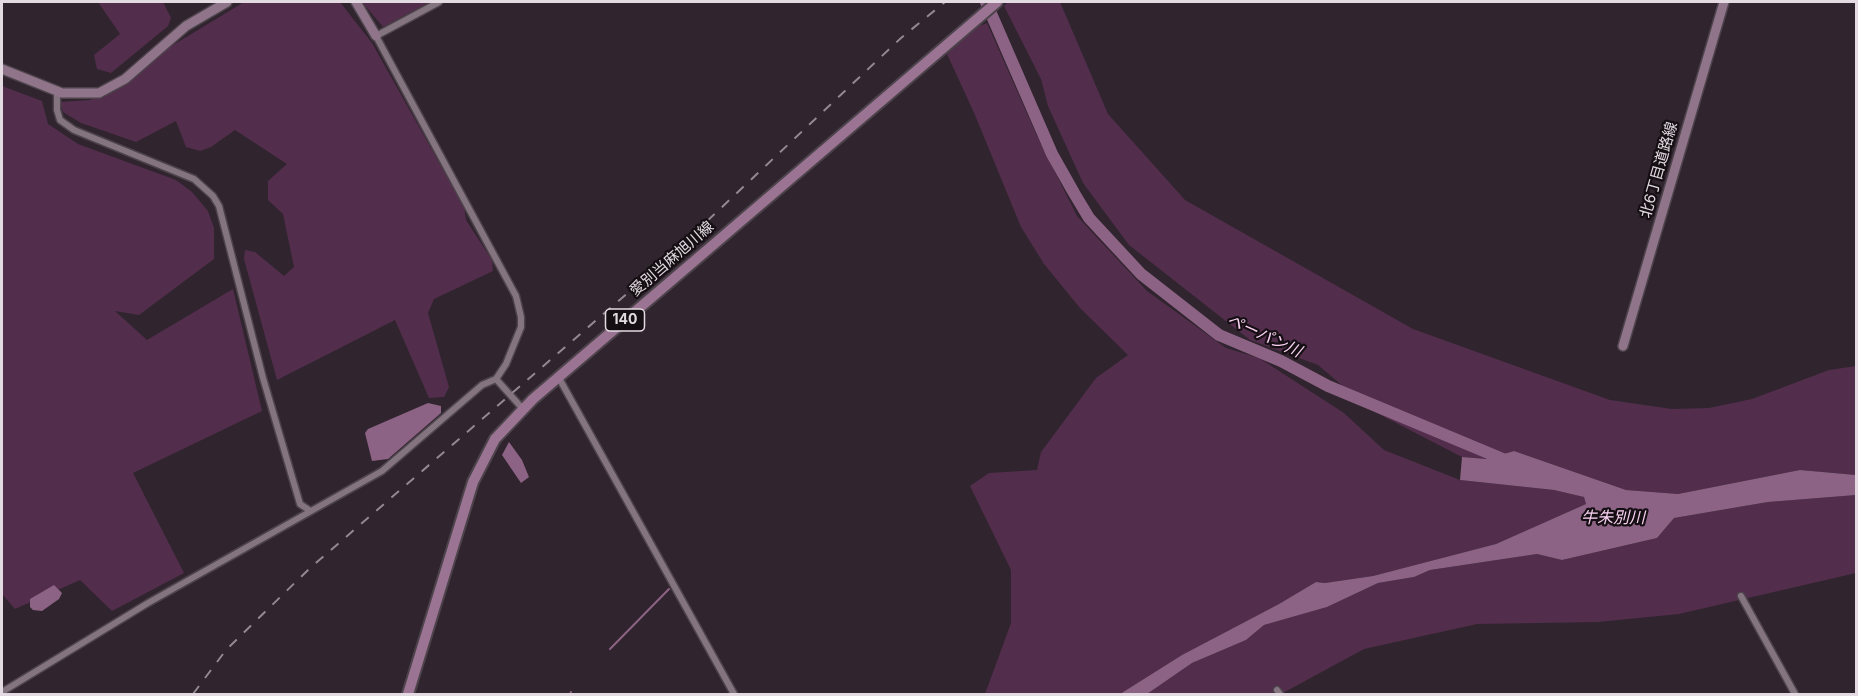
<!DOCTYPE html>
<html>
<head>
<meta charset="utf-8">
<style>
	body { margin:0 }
	#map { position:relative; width:1858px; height:696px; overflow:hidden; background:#30242e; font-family:Inter,sans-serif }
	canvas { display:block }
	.frame { position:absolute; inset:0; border:3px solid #e4dbe2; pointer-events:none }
</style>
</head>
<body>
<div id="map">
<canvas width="1858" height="696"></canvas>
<div class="frame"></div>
</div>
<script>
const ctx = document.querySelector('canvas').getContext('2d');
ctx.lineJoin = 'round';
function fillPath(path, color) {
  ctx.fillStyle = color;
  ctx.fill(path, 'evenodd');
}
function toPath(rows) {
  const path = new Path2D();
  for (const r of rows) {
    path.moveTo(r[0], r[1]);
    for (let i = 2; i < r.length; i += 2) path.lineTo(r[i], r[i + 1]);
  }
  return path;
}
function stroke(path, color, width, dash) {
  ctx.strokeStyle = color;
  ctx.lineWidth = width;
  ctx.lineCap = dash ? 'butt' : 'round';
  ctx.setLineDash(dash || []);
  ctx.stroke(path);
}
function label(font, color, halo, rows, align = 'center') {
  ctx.font = font + ' Inter,"Noto Sans JP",sans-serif';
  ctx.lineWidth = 4.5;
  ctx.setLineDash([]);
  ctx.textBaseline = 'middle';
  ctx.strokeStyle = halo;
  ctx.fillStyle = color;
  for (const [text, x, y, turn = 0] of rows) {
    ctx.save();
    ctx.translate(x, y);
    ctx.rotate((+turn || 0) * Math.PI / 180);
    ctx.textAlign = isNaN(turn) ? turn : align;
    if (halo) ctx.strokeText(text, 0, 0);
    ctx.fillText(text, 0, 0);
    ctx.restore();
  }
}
fillPath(toPath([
	[98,2,163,2,171,18,168,26,111,73,97,69,94,55,120,34],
	[244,2,340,2,372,43,464,207,466,220,492,260,493,271,434,299,428,313,449,387,444,397,429,398,395,320,277,380,244,259,245,250,255,252,284,276,294,267,283,214,268,200,268,181,287,164,235,130,211,147,200,151,186,147,176,121,136,142,81,123,63,112,60,102,90,100,123,86,160,53],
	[362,2,430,2,383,27],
	[1008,2,1060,2,1108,114,1185,200,1413,329,1610,400,1672,409,1709,408,1752,399,1829,370,1856,366,1856,475,1800,470,1678,494,1626,490,1514,451,1487,459,1462,457,1371,410,1318,365,1250,340,1129,245,1083,183,1048,106,1041,79,1004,6],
	[987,23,1037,136,1077,216,1147,291,1226,348,1259,358,1344,413,1384,450,1460,480,1554,490,1584,497,1586,504,1496,544,1373,576,1325,583,1316,582,1279,604,1182,655,1120,694,985,694,1011,623,1011,570,970,486,989,473,1037,470,1041,452,1096,378,1128,355,1080,308,1044,264,1021,227,975,115,947,54,977,27],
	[2,86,42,101,48,124,78,144,176,180,192,192,208,211,214,228,214,259,139,315,115,311,147,340,233,289,262,411,133,473,184,573,112,611,80,580,15,609,2,594],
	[1856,495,1856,573,1679,614,1598,622,1477,624,1364,649,1281,694,1147,694,1192,663,1246,640,1264,625,1327,607,1378,583,1414,577,1430,570,1537,554,1562,560,1657,538,1674,518,1768,502]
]), '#522e4c');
fillPath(toPath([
	[428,403,441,406,441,413,388,459,372,461,365,433,368,429],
	[509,442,522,460,529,477,521,483,502,455],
	[1514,451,1626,490,1678,494,1800,470,1856,475,1856,495,1768,502,1674,518,1657,538,1562,560,1537,554,1430,570,1414,577,1378,583,1327,607,1264,625,1246,640,1192,663,1147,694,1120,694,1182,655,1279,604,1316,582,1325,583,1373,576,1496,544,1586,504,1584,497,1554,490,1460,480,1462,457,1487,459],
	[54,585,62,593,59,599,42,611,33,610,30,607,30,599]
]), '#8d6385');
stroke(toPath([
	[610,649,669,589],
	[570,694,571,692]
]), '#8d6385', 2);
stroke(toPath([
	[986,2,1052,154,1074,193,1089,218,1141,274,1219,335,1281,361,1328,386,1510,462]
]), '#8d6385', 12);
const street = toPath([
	[57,91,57,110,60,120,74,130,194,179,213,196,219,206,263,378,300,504,309,510],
	[559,378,734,694],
	[496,379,522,408],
	[1741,596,1795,694],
	[1277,690,1280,694],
	[2,692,148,603,382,471,482,385,496,379,506,364,521,327,521,317,516,296,376,36,439,2]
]);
const secondary = toPath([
	[356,2,376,36],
	[2,69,62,93,99,93,125,79,186,26,227,2],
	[1623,346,1724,2]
]);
const primary = toPath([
	[408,694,473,482,495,439,533,399,997,2]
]);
stroke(street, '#4d434b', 9);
stroke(secondary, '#4d434b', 12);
stroke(primary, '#4d434b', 14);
stroke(street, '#837480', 6);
stroke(secondary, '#8f748a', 9);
stroke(primary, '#9b7494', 10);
stroke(toPath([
	[193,694,226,650,309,569,668,258,901,38,945,2]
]), '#938991', 2, [10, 10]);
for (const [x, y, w] of [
	[625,320,39]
]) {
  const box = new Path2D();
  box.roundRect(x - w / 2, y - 11, w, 22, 4.5);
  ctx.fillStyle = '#150f14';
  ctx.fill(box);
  stroke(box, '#e4dbe2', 1.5);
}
label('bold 14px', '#e4dbe2', null, [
	["140",625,320]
]);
label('15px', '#e4dbe2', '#150f14', [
	["北6丁目道路線",1659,170,-74],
	["愛別当麻旭川線",672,259,-41]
]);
label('italic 16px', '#f9d1f1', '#150f14', [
	["ペーパン川",1264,336,25],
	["牛朱別川",1613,518]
]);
</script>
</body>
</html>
